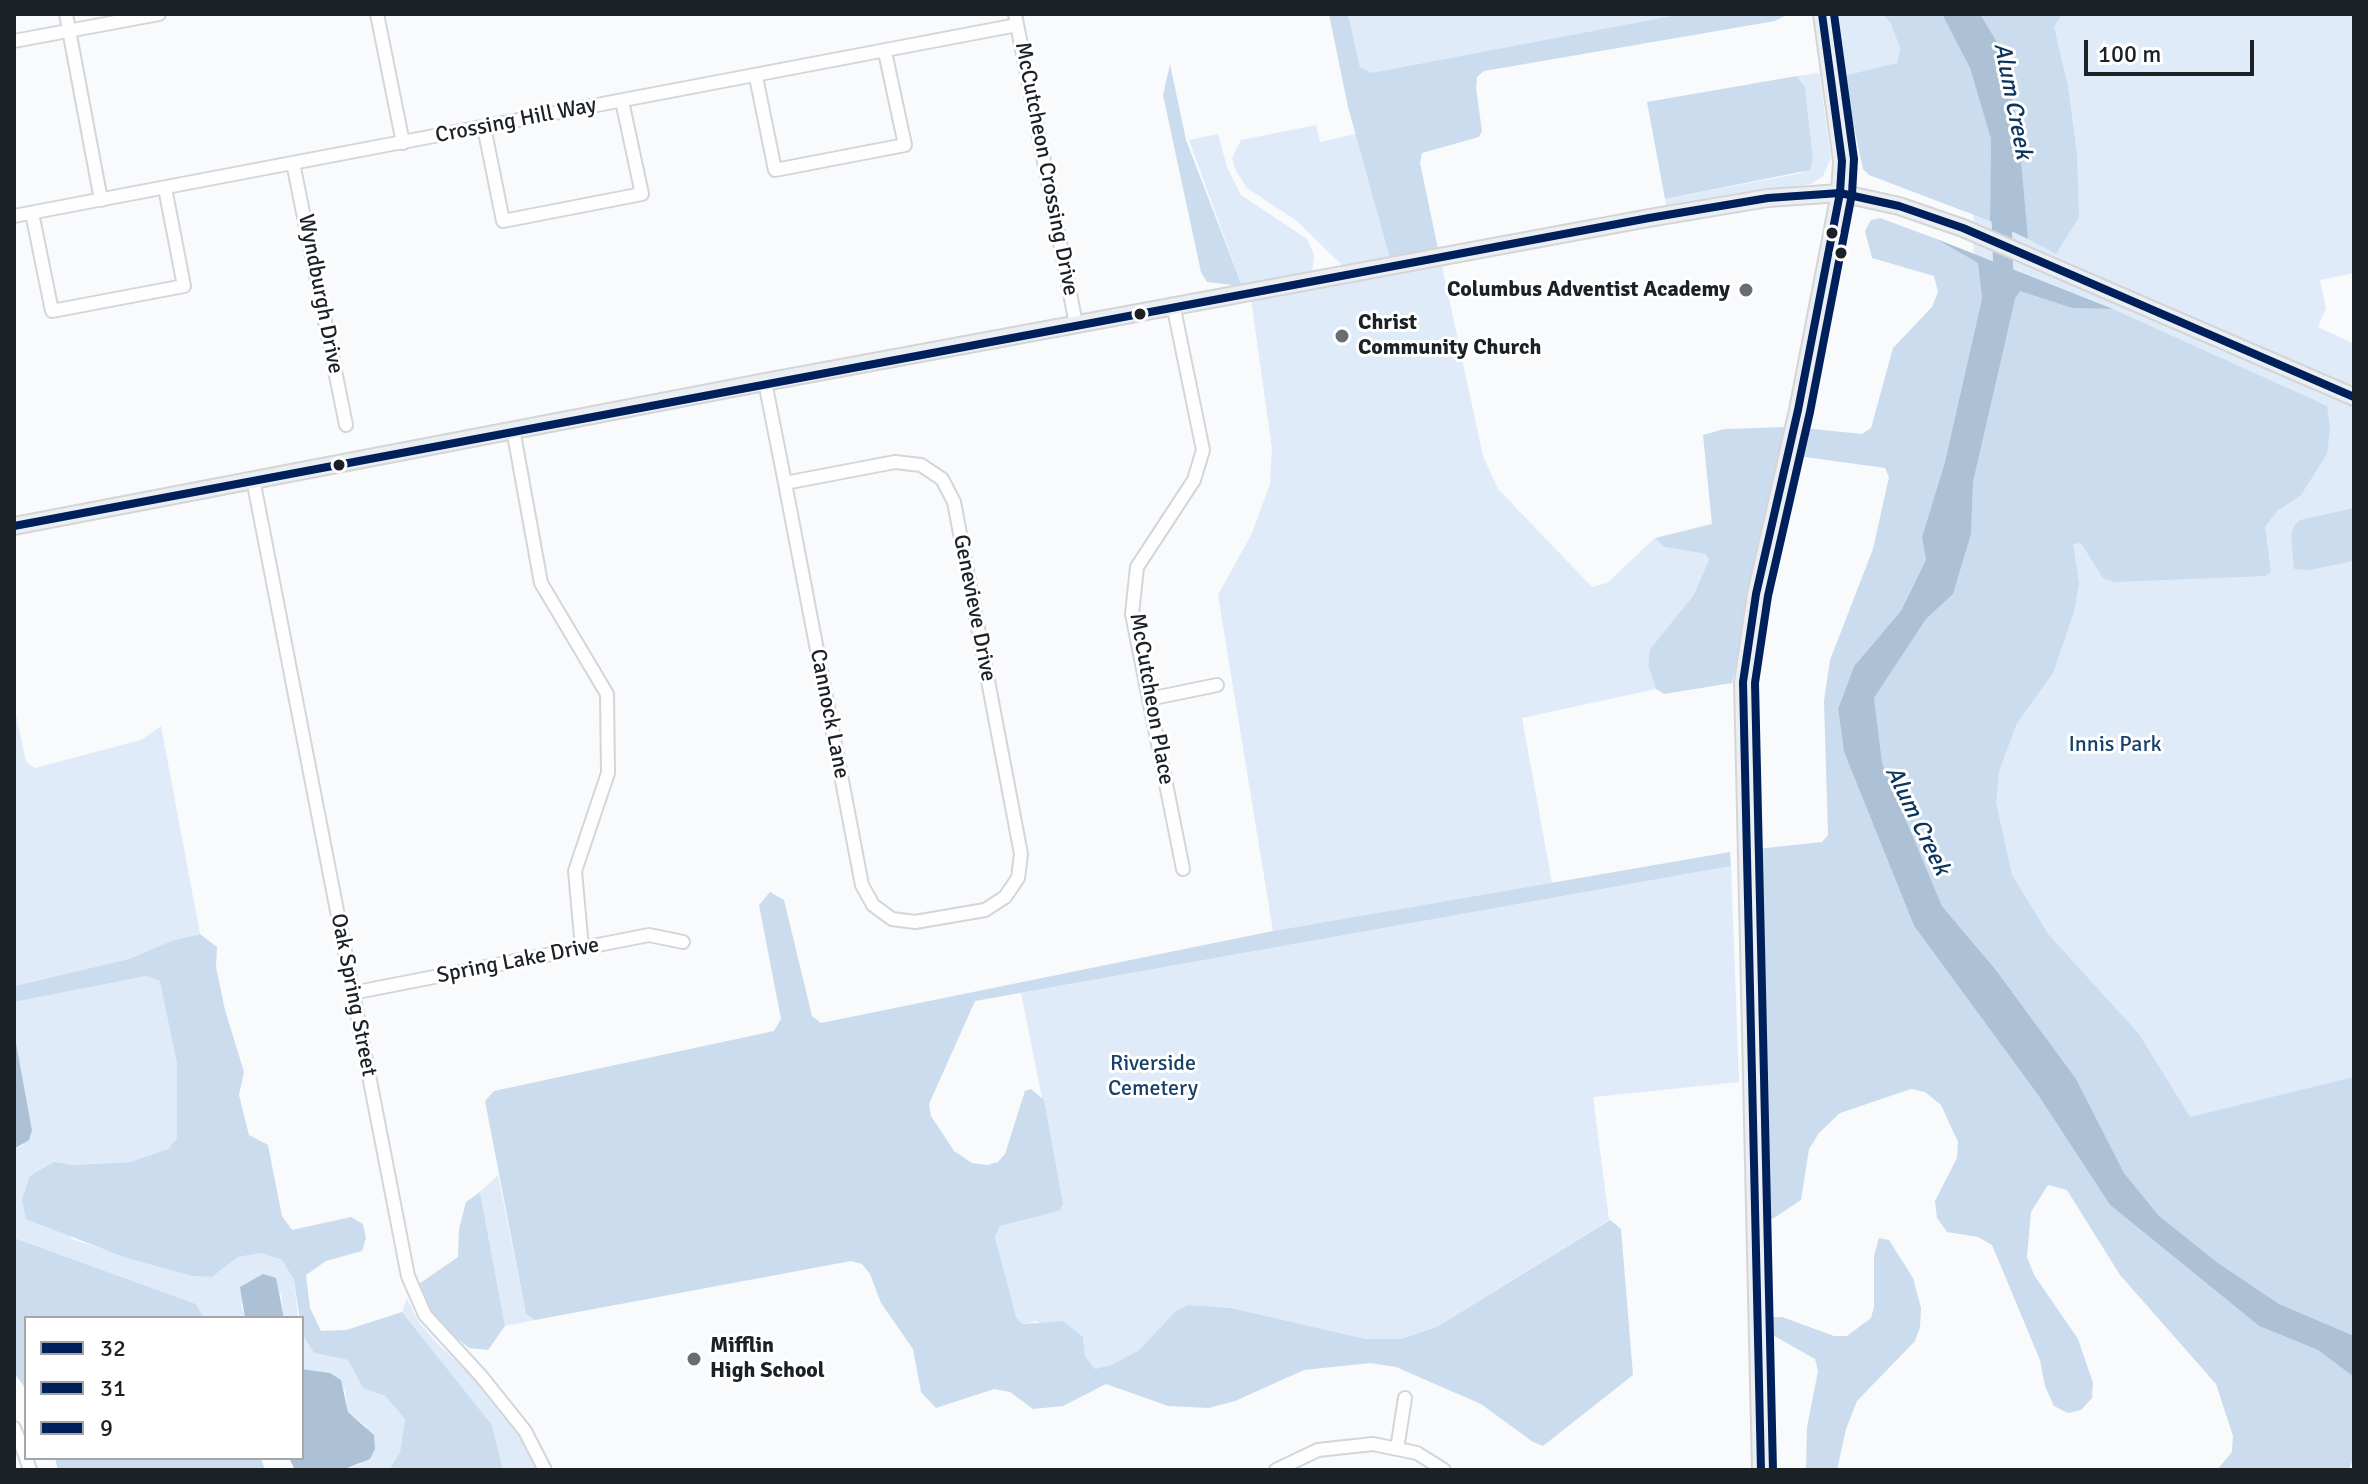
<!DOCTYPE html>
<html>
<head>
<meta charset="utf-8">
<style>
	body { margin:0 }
	#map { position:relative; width:2368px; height:1484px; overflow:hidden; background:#f8fafc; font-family:Signika,sans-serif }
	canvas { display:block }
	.frame { position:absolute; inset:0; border:16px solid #1c2126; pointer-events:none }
	.legend { position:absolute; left:24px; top:1316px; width:280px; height:144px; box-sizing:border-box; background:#fff; border:2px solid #a4a6a8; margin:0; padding:10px 14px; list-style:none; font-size:24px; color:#1c2126 }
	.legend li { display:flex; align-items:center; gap:16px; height:40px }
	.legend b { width:40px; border:2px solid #a4a6a8 }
	.scale { position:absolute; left:2084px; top:40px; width:170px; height:36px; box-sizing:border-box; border:4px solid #1c2126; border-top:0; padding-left:10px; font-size:24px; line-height:28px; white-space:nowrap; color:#1c2126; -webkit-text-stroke:6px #fff; paint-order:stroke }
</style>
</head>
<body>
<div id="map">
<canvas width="2368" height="1484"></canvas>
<div class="frame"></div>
<ul class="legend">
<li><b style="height:10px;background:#00205b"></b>32</li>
<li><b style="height:10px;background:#00205b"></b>31</li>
<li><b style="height:10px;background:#00205b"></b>9</li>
</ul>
<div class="scale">100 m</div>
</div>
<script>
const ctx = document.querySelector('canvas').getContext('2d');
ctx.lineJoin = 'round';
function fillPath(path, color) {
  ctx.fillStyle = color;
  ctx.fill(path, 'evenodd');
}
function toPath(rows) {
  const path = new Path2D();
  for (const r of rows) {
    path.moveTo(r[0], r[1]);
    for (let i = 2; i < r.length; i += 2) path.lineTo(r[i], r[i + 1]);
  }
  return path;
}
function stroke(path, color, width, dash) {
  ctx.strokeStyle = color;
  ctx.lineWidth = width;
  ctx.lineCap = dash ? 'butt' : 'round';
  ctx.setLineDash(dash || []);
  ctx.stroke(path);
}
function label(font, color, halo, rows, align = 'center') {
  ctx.font = font + ' Signika,sans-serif';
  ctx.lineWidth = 6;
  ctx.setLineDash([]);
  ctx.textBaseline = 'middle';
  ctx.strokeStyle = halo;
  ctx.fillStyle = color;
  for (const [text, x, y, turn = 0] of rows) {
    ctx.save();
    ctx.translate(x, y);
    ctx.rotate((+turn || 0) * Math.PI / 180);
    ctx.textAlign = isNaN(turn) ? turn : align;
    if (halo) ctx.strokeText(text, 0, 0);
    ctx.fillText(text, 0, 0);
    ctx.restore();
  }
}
fillPath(toPath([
	[1348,14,1682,14,1372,74,1360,67],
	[1829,14,1883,14,1891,24,1900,48,1897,64,1843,76],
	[1906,14,2354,14,2354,273,2320,280,2326,308,2318,327,2354,344,2354,1394,2129,1205,1866,689,1973,314,1974,156],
	[1819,73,1831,158,1823,176,1811,184,1667,211,1665,199,1802,173,1813,158,1805,87,1797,76],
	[1316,125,1320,142,1356,134,1390,259,1344,267,1297,221,1247,188,1236,171,1232,158,1241,140],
	[1218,134,1227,167,1241,195,1307,239,1314,255,1312,273,1242,286,1189,140],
	[1442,266,1483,456,1498,489,1592,587,1607,583,1655,538,1664,547,1706,554,1709,560,1693,596,1650,649,1648,665,1656,689,1522,718,1552,883,1273,931,1218,595,1252,533,1270,484,1272,449,1251,299],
	[14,706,26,762,35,768,141,740,161,726,200,934,171,941,129,959,14,986],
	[1731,866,1739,1082,1593,1097,1609,1220,1437,1327,1401,1339,1366,1339,1231,1308,1188,1305,1176,1311,1139,1350,1112,1366,1095,1369,1085,1356,1083,1337,1036,1321,1022,1324,1015,1317,995,1237,1000,1226,1059,1211,1063,1204,1021,993],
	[148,976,161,981,177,1064,177,1138,168,1149,130,1162,74,1165,54,1162,71,1239,192,1276,212,1277,238,1257,262,1253,282,1260,294,1280,298,1318,284,1318,281,1293,241,1304,245,1318,204,1318,196,1304,14,1238,14,1149,22,1146,32,1130,14,1032,14,1002],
	[498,1175,526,1314,535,1320,505,1326,480,1192],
	[407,1299,418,1321,435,1341,492,1396,511,1421,537,1470,503,1470,492,1425,402,1312],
	[302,1334,314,1353,348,1360,363,1387,385,1396,405,1419,400,1452,389,1470,342,1470,361,1464,367,1427,348,1412,345,1390,330,1373,302,1369]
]), '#dfebf8');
fillPath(toPath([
	[1329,14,1348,14,1360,67,1372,73,1682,14,1788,14,1775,21,1484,71,1477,77,1476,88,1482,131,1479,137,1422,153,1420,163,1438,249,1390,259,1348,107],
	[1883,14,1942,14,1970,68,1991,139,1990,221,1869,175,1863,169,1843,76,1897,63,1900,48,1891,24],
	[1980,14,2062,14,2054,27,2068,87,2077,154,2079,217,2056,254,2028,239,2011,89,1998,44],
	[1170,64,1186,140,1242,286,1207,282,1201,272,1163,95],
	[1797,76,1805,87,1813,158,1810,170,1665,199,1647,102],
	[1880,218,1934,238,1978,263,1982,297,1945,462,1922,537,1926,560,1901,611,1854,666,1838,709,1844,752,1914,926,2038,1095,2110,1205,2259,1326,2318,1350,2354,1377,2354,1456,2349,1470,2217,1470,2232,1452,2233,1436,2216,1384,2120,1275,2067,1190,2048,1185,2031,1212,2027,1257,2034,1275,2078,1339,2093,1383,2092,1398,2081,1410,2068,1413,2054,1406,2045,1386,2040,1360,1992,1245,1978,1237,1947,1232,1937,1218,1935,1201,1957,1158,1958,1142,1941,1105,1925,1092,1911,1089,1840,1113,1819,1133,1809,1149,1801,1200,1774,1218,1766,1220,1764,1216,1747,850,1822,842,1828,835,1824,701,1830,660,1873,549,1889,477,1885,468,1798,456,1803,428,1862,434,1871,428,1893,348,1932,307,1938,292,1934,276,1872,258,1865,231,1871,220],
	[2020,291,2072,308,2113,309,2327,406,2330,428,2327,454,2301,495,2277,511,2265,527,2271,572,2265,576,2115,582,2103,578,2081,543,2073,544,2079,583,2074,612,2053,673,2017,723,1999,771,1996,803,2012,875,2048,934,2139,1034,2190,1117,2354,1077,2354,1336,2279,1304,2218,1263,2159,1216,2124,1173,2076,1079,1996,970,1942,906,1881,763,1874,698,1926,619,1953,594,1971,534,1973,482,1996,379,2015,299],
	[1787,427,1732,683,1664,694,1656,689,1648,665,1650,649,1693,596,1709,560,1706,554,1664,547,1655,538,1712,524,1703,435,1724,429],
	[2354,508,2354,561,2309,570,2294,569,2291,535,2295,525,2300,520],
	[1730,852,1731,866,975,1001,929,1104,931,1116,954,1151,972,1163,987,1165,998,1162,1005,1154,1025,1091,1031,1089,1044,1100,1063,1204,1059,1211,1000,1226,995,1237,1016,1317,1022,1324,1063,1321,1083,1337,1085,1356,1095,1369,1112,1365,1139,1350,1176,1311,1188,1305,1231,1308,1366,1339,1401,1339,1437,1327,1610,1220,1621,1229,1633,1375,1543,1446,1533,1442,1481,1404,1396,1367,1370,1363,1304,1370,1235,1401,1209,1408,1168,1406,1106,1384,1063,1406,1033,1409,1010,1392,994,1389,936,1408,921,1392,913,1349,881,1303,870,1274,862,1264,851,1261,535,1320,526,1314,485,1101,494,1091,774,1031,781,1019,759,905,770,892,784,900,812,1016,821,1023,1273,931],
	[200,934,217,947,216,967,225,1010,244,1072,239,1095,249,1135,268,1145,282,1216,292,1230,351,1217,363,1224,366,1238,362,1251,326,1261,306,1275,310,1308,321,1331,346,1330,402,1312,492,1425,503,1470,389,1470,400,1452,405,1419,385,1396,363,1388,348,1360,314,1353,302,1334,294,1280,282,1260,262,1253,238,1257,212,1277,192,1276,124,1257,26,1219,22,1200,30,1176,54,1162,74,1165,130,1162,168,1149,177,1138,177,1064,160,981,147,976,14,1002,14,986,129,959,171,941],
	[480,1192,505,1326,488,1350,469,1348,442,1326,427,1305,419,1284,458,1257,459,1229,466,1202],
	[14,1238,196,1304,204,1318,26,1318,26,1389,14,1373],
	[1879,1238,1889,1240,1913,1278,1921,1308,1920,1327,1915,1341,1857,1401,1846,1429,1837,1470,1806,1470,1807,1427,1818,1371,1815,1359,1769,1333,1765,1323,1767,1317,1782,1317,1834,1336,1847,1336,1871,1318,1874,1307,1874,1256],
	[55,1458,261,1458,265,1470,58,1470]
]), '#cbdcee');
fillPath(toPath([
	[1942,14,1980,14,1998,44,2011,89,2019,139,2028,239,1990,221,1991,139,1970,68],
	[1934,238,2113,309,2072,308,2020,291,2015,299,1973,482,1971,534,1953,594,1926,619,1874,698,1882,763,1942,906,1996,970,2076,1079,2124,1173,2159,1216,2218,1263,2279,1304,2354,1336,2354,1377,2318,1350,2259,1326,2110,1205,2038,1095,1914,926,1844,752,1838,709,1854,666,1901,611,1926,560,1922,537,1945,462,1982,298,1978,263],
	[14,1032,32,1130,29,1140,14,1149],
	[263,1274,276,1278,284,1318,245,1318,240,1287],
	[302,1369,330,1373,341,1380,348,1412,374,1435,375,1449,370,1459,342,1470,295,1470,289,1458,302,1458]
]), '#adc1d6');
stroke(toPath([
	[2001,201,2004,293]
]), '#adc1d6', 20);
const minor = toPath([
	[66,14,101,200],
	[377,14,403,143],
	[1015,14,1076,324],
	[14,41,159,14],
	[756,77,775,170,905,145,885,52],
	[484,127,503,221,642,194,622,101],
	[293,163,346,425],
	[32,213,52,311,184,286,165,188],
	[14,216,1017,25],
	[1174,309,1203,450,1194,480,1137,567,1132,614,1183,869],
	[765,382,785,483,862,885,873,905,892,919,915,922,985,910,1005,897,1018,878,1021,854,954,502,942,479,921,465,895,462,785,483],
	[513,429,541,583,607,694,608,773,575,871,582,948],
	[253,479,408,1276,425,1315,481,1376,525,1431,545,1470],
	[1149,699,1217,685],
	[352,993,649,935,683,942],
	[14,1428,26,1457],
	[1397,1449,1405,1398],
	[26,1458,30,1470],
	[1276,1470,1318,1450,1373,1444,1417,1453,1444,1470]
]);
const major = toPath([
	[14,526,765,382,1649,218,1768,198,1840,193,1899,206,1963,228,2354,397],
	[1761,1470,1743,682,1756,594,1798,410,1840,193,1842,161,1822,14]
]);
stroke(minor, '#d2d6da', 16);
stroke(major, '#d4d5d7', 20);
stroke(minor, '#fefeff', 12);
stroke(major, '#ebeff4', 16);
stroke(toPath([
	[14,526,1649,218,1768,198,1840,193,1899,206,1963,228,2354,397]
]), '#00205b', 8);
stroke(toPath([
	[1761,1470,1743,682,1756,594,1798,410,1840,193,1842,161,1822,14]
]), '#00205b', 8);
stroke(toPath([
	[1773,1470,1755,683,1768,596,1810,412,1852,194,1854,159,1834,14]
]), '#00205b', 8);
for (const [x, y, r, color] of [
	[1832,233,7,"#1c2126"],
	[1841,253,7,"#1c2126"],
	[1746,290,8,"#696d71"],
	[1140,314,7,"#1c2126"],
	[1342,336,8,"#696d71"],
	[339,465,7,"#1c2126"],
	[694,1359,8,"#696d71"]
]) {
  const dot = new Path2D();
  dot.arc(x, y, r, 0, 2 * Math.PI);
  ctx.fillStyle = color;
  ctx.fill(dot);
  stroke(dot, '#fff', 3);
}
label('22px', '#1c2126', '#fff', [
	["Crossing Hill Way",516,121,-11],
	["McCutcheon Crossing Drive",1046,169,79],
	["Wyndburgh Drive",320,294,79],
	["Genevieve Drive",974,608,79],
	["McCutcheon Place",1151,699,80],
	["Cannock Lane",829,714,79],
	["Spring Lake Drive",518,961,-11],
	["Oak Spring Street",353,995,79]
]);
label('bold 22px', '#1c2126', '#fff', [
	["Columbus Adventist Academy",1730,290,"right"],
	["Christ",1358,323],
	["Community Church",1358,348],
	["Mifflin",710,1346],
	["High School",710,1371]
], 'left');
label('22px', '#194069', '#fff', [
	["Innis Park",2115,745],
	["Riverside",1153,1064],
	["Cemetery",1153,1089]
]);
label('italic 24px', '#0c355d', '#fff', [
	["Alum Creek",2012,101,79],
	["Alum Creek",1917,821,64]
]);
</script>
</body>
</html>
